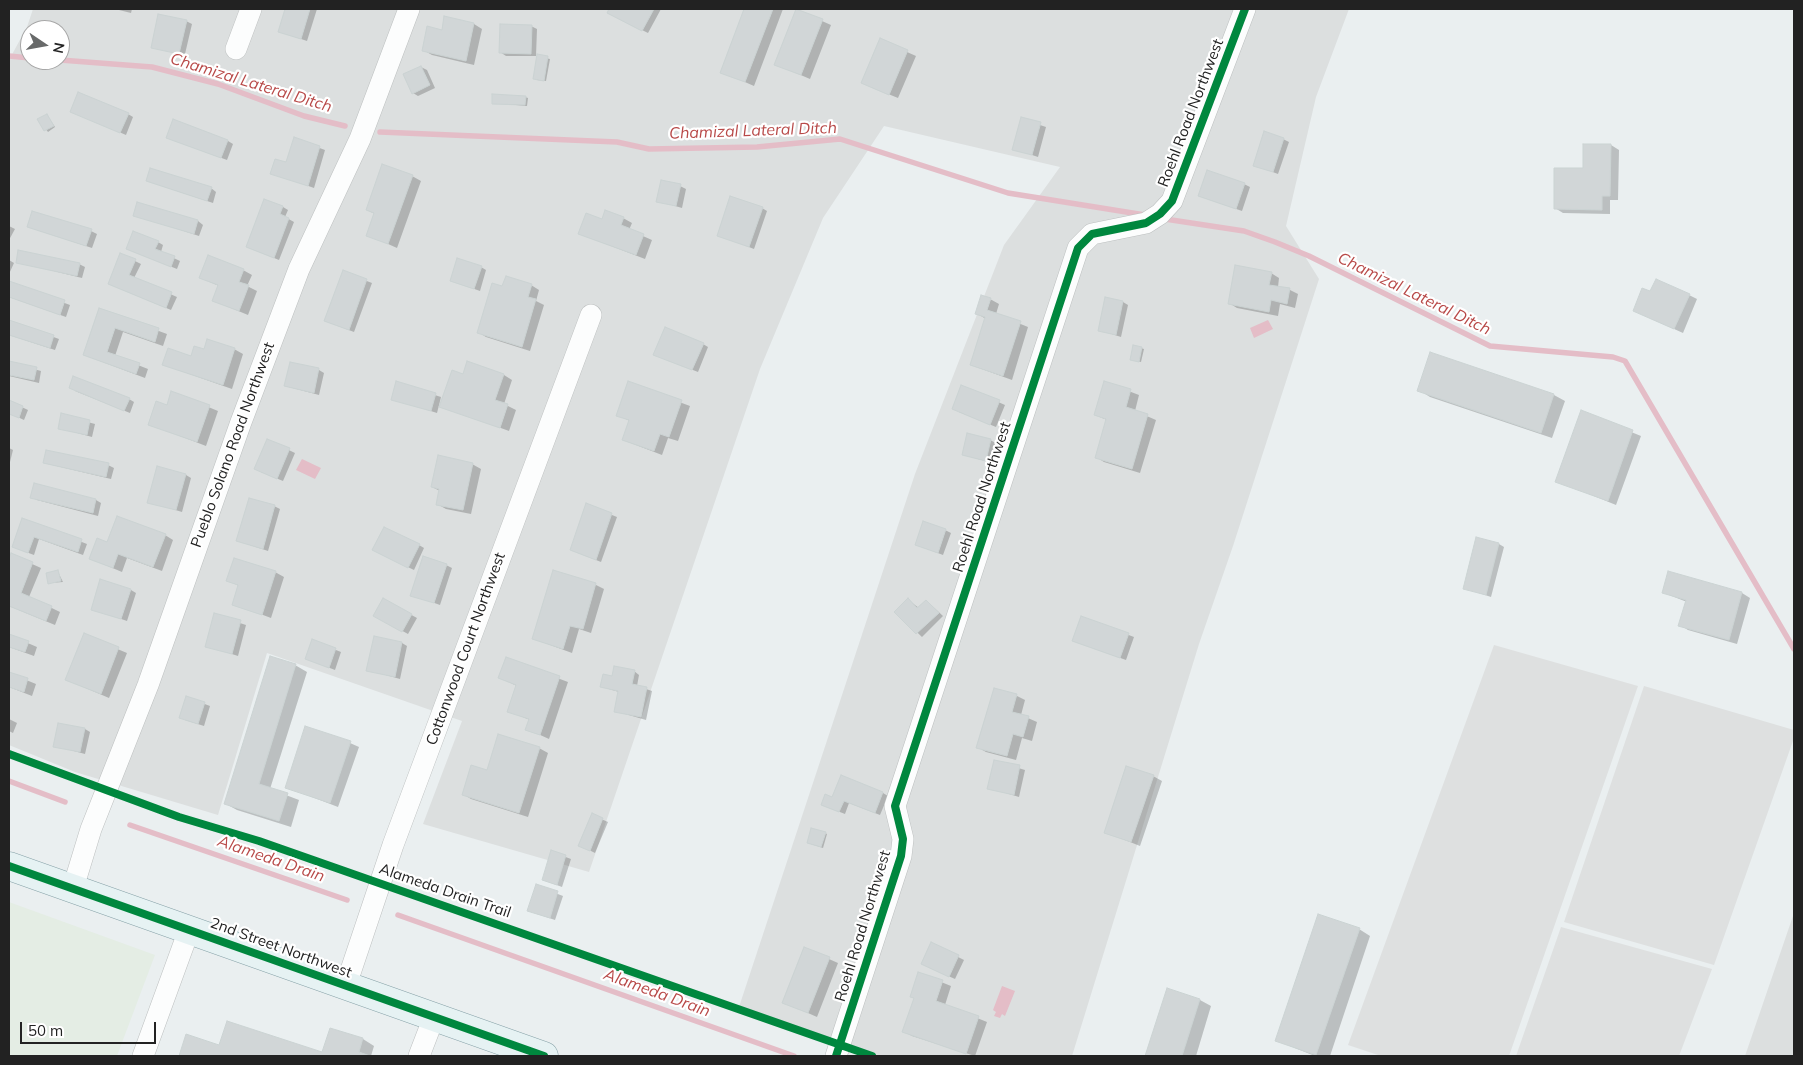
<!DOCTYPE html>
<html>
<head>
<meta charset="utf-8">
<style>
	body { margin:0 }
	#map { position:relative; width:1803px; height:1065px; overflow:hidden; background:#eaeff0; font-family:Mulish,sans-serif }
	canvas { display:block }
	.frame { position:absolute; inset:0; border:10px solid #222; pointer-events:none }
	.north { position:absolute; left:20px; top:20px; width:50px; height:50px; box-sizing:border-box; background:#fff; border:1px solid #a7a7a7; border-radius:50%; rotate:102deg; font-size:14px; font-weight:700; line-height:20px; text-align:center; color:#222 }
	.north::after { content:''; display:block; margin:auto; width:18px; height:22px; background:#686a6a; clip-path:polygon(50% 0,100% 100%,50% 72%,0 100%) }
	.scale { position:absolute; left:20px; top:1022px; width:136px; height:22px; box-sizing:border-box; border:2px solid #222; border-top:0; padding-left:6px; font-size:15px; line-height:18px; white-space:nowrap; color:#222; -webkit-text-stroke:4px #fff; paint-order:stroke }
</style>
</head>
<body>
<div id="map">
<canvas width="1803" height="1065"></canvas>
<div class="frame"></div>
<div class="north">N</div>
<div class="scale">50 m</div>
</div>
<script>
const ctx = document.querySelector('canvas').getContext('2d');
ctx.lineJoin = 'round';
function fillPath(path, color) {
  ctx.fillStyle = color;
  ctx.fill(path, 'evenodd');
}
function toPath(rows) {
  const path = new Path2D();
  for (const r of rows) {
    path.moveTo(r[0], r[1]);
    for (let i = 2; i < r.length; i += 2) path.lineTo(r[i], r[i + 1]);
  }
  return path;
}
function stroke(path, color, width, dash) {
  ctx.strokeStyle = color;
  ctx.lineWidth = width;
  ctx.lineCap = dash ? 'butt' : 'round';
  ctx.setLineDash(dash || []);
  ctx.stroke(path);
}
function label(font, color, halo, rows, align = 'center') {
  ctx.font = font + ' Mulish,sans-serif';
  ctx.lineWidth = 4.5;
  ctx.setLineDash([]);
  ctx.textBaseline = 'middle';
  ctx.strokeStyle = halo;
  ctx.fillStyle = color;
  for (const [text, x, y, turn = 0] of rows) {
    ctx.save();
    ctx.translate(x, y);
    ctx.rotate((+turn || 0) * Math.PI / 180);
    ctx.textAlign = isNaN(turn) ? turn : align;
    if (halo) ctx.strokeText(text, 0, 0);
    ctx.fillText(text, 0, 0);
    ctx.restore();
  }
}
fillPath(toPath([
	[33,9,1349,9,1316,97,1286,226,1319,279,1233,546,1199,644,1072,1056,873,1056,739,1007,915,474,1004,245,1060,167,884,126,823,218,760,369,589,872,423,824,462,721,267,653,218,815,75,772,9,745,9,60,27,27],
	[30,30,60,30,60,60,30,60],
	[1794,913,1794,1056,1745,1056]
]), '#dcdfdf');
fillPath(toPath([
	[9,902,155,955,117,1056,9,1056]
]), '#e4ede4');
fillPath(toPath([
	[1494,645,1638,686,1509,1056,1381,1056,1348,1045],
	[1644,686,1794,730,1794,738,1714,965,1564,922],
	[1561,927,1712,969,1679,1056,1516,1056]
]), '#dee0e0');
fillPath(toPath([
	[1268,320,1273,329,1254,338,1250,328],
	[302,459,321,468,315,479,296,470],
	[1002,986,1015,991,1005,1016,1002,1014,1000,1018,994,1016,996,1012,993,1010]
]), '#e4bdc7');
fillPath(toPath([
	[115,9,132,9,131,13],
	[287,9,317,9,307,41,280,32],
	[610,9,661,9,648,33,608,13],
	[745,9,783,9,754,86,722,72],
	[797,10,831,25,810,79,775,64],
	[445,18,474,24,482,29,474,65,432,55,423,50,443,31],
	[186,21,192,24,185,54,152,47],
	[531,26,537,29,536,56,550,59,546,81,537,80,538,56,506,56,500,52],
	[880,40,916,56,898,98,871,87],
	[421,67,427,70,435,88,418,96,413,93],
	[525,97,528,98,527,106,493,103],
	[77,114,128,114,133,117,126,135],
	[47,115,55,127,48,132,39,120],
	[1022,119,1046,127,1038,157,1014,149],
	[295,139,325,150,314,188,272,173,287,164],
	[1283,139,1289,142,1278,174,1254,165],
	[173,140,228,141,233,144,227,160],
	[1611,145,1619,150,1618,200,1610,200,1610,214,1563,213,1555,208,1584,170],
	[412,176,421,181,397,248,368,235,375,214,367,210],
	[147,181,211,188,216,192,213,203],
	[1244,184,1250,187,1242,211,1199,196],
	[680,186,686,189,682,208,658,201],
	[283,207,288,210,285,217,294,222,279,260,247,247],
	[762,208,767,211,754,249,718,235],
	[135,215,198,221,203,225,199,236],
	[623,218,632,223,629,230,652,240,645,259,580,234,602,221],
	[9,226,15,229,9,240],
	[28,227,91,231,97,234,92,248],
	[158,242,163,245,161,252,180,261,177,269,127,249],
	[9,260,14,263,9,274],
	[135,261,141,264,134,278,177,297,171,310,109,284],
	[17,262,79,264,85,267,82,278],
	[481,267,486,270,480,291,452,281],
	[243,270,252,275,247,286,257,291,248,315,214,301,219,286,201,278],
	[343,272,372,283,354,332,325,321],
	[1271,273,1279,278,1278,287,1290,290,1298,294,1295,308,1280,304,1278,316,1237,308,1229,303],
	[10,283,70,305,66,317,9,297],
	[531,285,539,290,536,301,544,305,530,351,486,337,478,332,503,288],
	[1651,293,1689,295,1697,299,1683,333,1643,315],
	[990,299,999,304,996,314,1028,327,1012,380,971,365,986,319,976,313],
	[1123,302,1128,305,1121,337,1099,330],
	[99,309,167,334,163,346,123,332,115,356,148,369,145,378,84,355],
	[9,321,59,339,55,350,9,335],
	[703,344,708,347,698,372,660,357],
	[1134,346,1144,349,1141,362,1132,360],
	[234,349,243,354,232,389,164,365,192,357,205,351],
	[9,362,41,371,39,383,9,376],
	[319,370,324,373,319,395,285,386],
	[464,375,504,375,512,380,504,404,516,410,509,431,441,406],
	[1105,382,1139,395,1135,411,1156,420,1140,473,1104,462,1096,457,1107,420,1095,415],
	[397,383,441,397,437,413,393,399],
	[628,383,690,406,678,441,668,438,662,455,623,440,630,421,617,415],
	[962,386,1005,405,996,427,959,412],
	[1419,390,1554,395,1565,401,1552,438,1430,397],
	[75,391,129,399,134,402,130,413],
	[172,392,218,411,206,446,149,424,167,406],
	[9,401,28,410,24,420,9,413],
	[1582,412,1641,436,1616,505,1557,481],
	[62,415,95,424,92,437,59,428],
	[268,440,295,453,283,481,261,472],
	[990,440,996,443,992,463,964,455],
	[9,448,13,450,9,466],
	[44,463,108,465,114,468,111,479],
	[472,464,481,469,471,514,446,509,437,504,440,491,432,487],
	[186,475,191,478,182,512,149,502],
	[35,485,96,500,101,503,98,516,37,500,32,497],
	[587,505,617,517,601,562,571,550],
	[274,506,280,509,268,551,238,541],
	[23,519,87,544,83,555,39,539,34,555,18,549],
	[945,530,951,533,943,555,922,547],
	[165,535,173,540,162,571,127,558,122,572,91,559,108,544],
	[1499,544,1504,547,1491,597,1464,588],
	[419,545,424,548,414,570,379,553],
	[12,555,41,568,29,597,60,612,55,625,9,606,9,562],
	[446,565,452,568,440,605,412,595],
	[58,572,63,582,49,583],
	[275,572,284,577,271,618,234,604,239,586,228,580],
	[554,572,596,585,604,589,591,633,579,629,572,653,534,639],
	[1669,573,1742,593,1750,598,1737,644,1688,630,1680,625,1687,602,1664,593],
	[131,590,136,593,127,621,92,609],
	[384,600,417,618,408,634,375,616],
	[908,600,919,608,927,601,943,616,922,637,896,612],
	[215,615,246,625,238,656,207,646],
	[1081,617,1134,637,1126,660,1073,641],
	[9,635,37,647,34,656,9,647],
	[84,635,127,653,109,698,67,680],
	[313,641,341,652,335,670,312,661],
	[402,643,407,646,400,679,368,670],
	[506,659,568,682,549,739,527,729,530,720,508,711,517,686,500,678],
	[295,665,307,672,270,789,299,800,291,827,237,810,226,804],
	[634,671,639,675,637,686,652,691,646,720,615,711,619,692,602,687,613,677],
	[9,673,36,684,32,696,9,687],
	[1017,696,1025,700,1021,715,1037,722,1032,741,1022,738,1016,760,986,752,977,747,987,712],
	[186,697,210,706,204,726,185,720],
	[9,719,17,723,13,733,9,731],
	[85,729,90,732,85,754,55,746],
	[350,743,359,747,338,807,286,787],
	[539,748,548,753,528,817,471,799,463,794,487,771],
	[995,761,1025,770,1019,797,989,788],
	[1153,776,1162,781,1140,846,1105,832],
	[883,793,888,796,880,815,849,803,845,814,822,805,833,799],
	[592,815,608,822,595,853,585,848],
	[825,833,827,834,823,848,808,843],
	[552,852,571,859,562,887,543,880],
	[537,886,563,896,555,920,534,913],
	[1359,929,1370,936,1330,1056,1315,1056,1277,1041],
	[932,944,964,960,955,979,928,967],
	[804,948,838,963,817,1017,783,1002],
	[919,973,951,986,945,1005,987,1022,975,1056,912,1036,903,1031,915,998],
	[1168,990,1200,1000,1211,1006,1196,1056,1147,1056],
	[331,1029,363,1039,374,1046,371,1056,180,1056,187,1036,220,1046,323,1054]
]), '#0003');
stroke(toPath([
	[9,56,30,58],
	[60,60,152,67,218,84,304,116,345,126],
	[380,132,617,142,649,149,757,147,840,139,1008,193,1145,215],
	[1165,219,1244,231,1275,242,1309,256,1490,346,1613,357,1625,361,1794,649],
	[9,781,65,802],
	[130,825,347,900],
	[398,915,794,1056]
]), '#e4bdc7', 5.5);
const building = toPath([
	[285,9,310,9,301,39,278,32,285,9],
	[609,9,654,9,642,31,607,13,609,9],
	[744,9,773,9,745,82,720,73,744,9],
	[796,9,823,19,801,75,774,65,796,9],
	[158,14,187,20,179,54,151,48,158,14],
	[444,16,474,23,466,61,422,51,427,26,442,30,444,16],
	[500,24,532,25,531,54,499,53,500,24],
	[880,38,908,50,889,95,861,83,880,38],
	[537,54,548,56,544,81,533,79,537,54],
	[421,66,430,85,412,94,403,74,421,66],
	[78,92,129,113,120,133,70,112,78,92],
	[492,94,526,96,525,105,492,104,492,94],
	[47,114,54,126,44,131,37,119,47,114],
	[1021,117,1041,122,1032,155,1012,150,1021,117],
	[173,119,228,140,221,158,166,138,173,119],
	[1264,131,1284,138,1273,172,1253,166,1264,131],
	[294,137,320,146,308,186,270,174,275,159,286,162,294,137],
	[1583,144,1611,144,1610,196,1602,196,1602,210,1554,209,1554,168,1583,168,1583,144],
	[382,164,413,175,388,244,366,236,374,213,366,210,382,164],
	[150,168,212,187,207,201,146,181,150,168],
	[1207,170,1245,183,1236,209,1198,196,1207,170],
	[661,180,681,184,676,206,656,202,661,180],
	[730,196,763,207,749,247,717,236,730,196],
	[264,199,283,206,280,214,289,218,274,258,246,247,264,199],
	[137,202,198,220,194,234,133,216,137,202],
	[605,210,624,217,621,225,644,234,636,255,578,234,586,213,602,219,605,210],
	[32,211,92,229,86,246,27,227,32,211],
	[133,231,159,241,155,249,175,256,171,267,126,249,133,231],
	[18,250,80,263,77,276,16,263,18,250],
	[120,253,136,259,129,275,172,292,166,308,108,284,120,253],
	[208,255,244,269,239,282,249,285,239,311,212,301,218,285,199,278,208,255],
	[457,258,482,266,474,289,450,281,457,258],
	[1235,265,1272,272,1269,285,1290,288,1287,304,1271,300,1269,312,1228,304,1235,265],
	[343,270,367,279,349,330,324,321,343,270],
	[506,276,532,284,528,297,536,299,522,347,477,333,492,283,502,286,506,276],
	[1656,279,1690,294,1674,329,1633,311,1642,288,1650,291,1656,279],
	[9,281,65,300,60,315,9,297,9,281],
	[981,295,991,298,987,310,1021,321,1003,376,970,365,985,317,975,314,981,295],
	[1105,297,1123,301,1116,335,1098,331,1105,297],
	[99,308,159,328,155,342,115,328,107,352,140,363,136,374,83,355,99,308],
	[9,320,54,335,50,348,9,335,9,320],
	[665,327,704,343,692,370,653,355,665,327],
	[207,339,235,348,223,385,162,365,168,348,191,356,194,346,204,349,207,339],
	[1133,345,1142,347,1139,362,1130,360,1133,345],
	[1430,352,1554,394,1541,433,1417,391,1430,352],
	[9,361,37,367,34,380,9,375,9,361],
	[467,361,504,374,495,400,508,404,500,428,439,407,452,370,463,374,467,361],
	[290,362,319,368,314,393,284,386,290,362],
	[73,376,130,398,124,411,69,388,73,376],
	[396,381,436,393,431,411,391,400,396,381],
	[628,381,682,400,669,437,660,434,654,451,622,440,629,420,616,416,628,381],
	[1104,381,1131,389,1126,407,1148,414,1132,469,1095,458,1106,419,1094,415,1104,381],
	[961,385,1000,400,990,425,952,409,961,385],
	[171,391,210,405,197,442,148,425,156,401,167,405,171,391],
	[9,400,23,406,19,418,9,414,9,400],
	[1581,410,1633,430,1608,501,1555,482,1581,410],
	[61,413,90,420,87,435,58,429,61,413],
	[967,433,991,439,986,461,962,455,967,433],
	[267,439,290,448,277,479,254,469,267,439],
	[46,450,109,463,106,477,43,463,46,450],
	[438,455,473,463,463,510,436,505,439,489,431,487,438,455],
	[157,466,186,474,176,510,147,503,157,466],
	[34,483,96,499,93,513,30,498,34,483],
	[249,498,275,505,263,549,236,541,249,498],
	[586,503,612,513,596,560,570,550,586,503],
	[117,516,166,534,153,567,118,554,113,568,89,559,97,538,107,542,117,516],
	[22,518,82,539,78,552,34,537,28,553,12,547,22,518],
	[923,521,946,529,938,553,915,545,923,521],
	[384,527,420,544,408,568,372,550,384,527],
	[1476,537,1499,543,1486,595,1463,589,1476,537],
	[11,553,33,562,21,593,52,606,46,621,9,606,9,558,11,553],
	[423,556,447,564,434,603,410,596,423,556],
	[234,558,276,571,262,615,232,605,238,585,226,581,234,558],
	[58,570,61,581,48,584,46,573,58,570],
	[553,570,596,583,583,629,570,626,563,649,532,639,553,570],
	[1668,571,1742,592,1729,640,1678,626,1686,600,1662,593,1668,571],
	[100,579,131,589,121,619,91,610,100,579],
	[383,598,412,614,402,632,373,616,383,598],
	[908,598,917,608,926,600,939,613,916,634,894,612,908,598],
	[214,613,241,620,232,654,205,647,214,613],
	[1081,616,1129,633,1120,658,1072,641,1081,616],
	[84,633,119,647,101,694,65,680,84,633],
	[9,634,29,641,25,652,9,647,9,634],
	[374,636,402,642,395,677,366,671,374,636],
	[312,639,336,648,329,668,305,659,312,639],
	[270,656,296,664,259,784,288,793,279,821,224,804,270,656],
	[506,657,560,676,540,735,525,730,529,719,507,712,516,685,498,678,506,657],
	[614,666,635,670,632,684,647,687,641,717,614,712,618,691,600,687,603,674,612,676,614,666],
	[9,672,28,678,24,692,9,687,9,672],
	[994,688,1017,694,1012,712,1029,716,1023,737,1013,734,1007,756,976,748,994,688],
	[186,696,205,702,198,724,179,718,186,696],
	[58,723,85,728,80,752,53,747,58,723],
	[305,726,351,741,330,803,285,788,305,726],
	[498,734,540,747,519,813,462,795,471,765,487,770,498,734],
	[994,760,1020,765,1014,795,987,789,994,760],
	[1126,766,1154,775,1131,842,1104,833,1126,766],
	[841,775,883,792,875,813,844,801,839,812,821,805,825,794,832,797,841,775],
	[592,813,603,818,590,851,578,846,592,813],
	[811,828,826,832,821,847,807,843,811,828],
	[551,850,566,855,557,885,542,880,551,850],
	[536,884,558,891,550,918,527,911,536,884],
	[1318,914,1360,928,1316,1055,1275,1041,1318,914],
	[931,942,959,955,949,977,921,964,931,942],
	[804,947,830,957,808,1013,782,1003,804,947],
	[918,972,943,980,936,1001,979,1016,966,1054,902,1032,914,998,910,997,918,972],
	[1167,988,1200,999,1182,1056,1145,1056,1167,988],
	[227,1021,322,1052,330,1028,363,1038,359,1052,370,1056,179,1056,186,1034,219,1045,227,1021]
]);
fillPath(building, '#d1d6d7');
stroke(building, '#cbd3d3', 1);
const minor = toPath([
	[236,49,251,9],
	[73,888,91,829,148,685,241,422,299,269,360,139,409,9],
	[346,985,393,845,591,315],
	[143,1056,189,930],
	[419,1056,434,1017],
	[836,1056,901,856,903,839,895,806,1078,248,1092,234,1146,223,1160,214,1172,201,1245,9]
]);
const major = toPath([
	[9,866,544,1056]
]);
stroke(minor, '#bdc0c0', 22);
stroke(major, '#86a1a7', 29);
stroke(minor, '#fcfdfd', 21);
stroke(major, '#e6f2f3', 28);
stroke(toPath([
	[9,754,179,817,259,841,872,1056],
	[9,866,544,1056],
	[836,1056,901,856,903,839,895,806,1078,248,1092,234,1146,223,1160,214,1172,201,1245,9]
]), '#00873e', 8);
label('15px', '#222', '#fff', [
	["Roehl Road Northwest",1191,113,-69],
	["Pueblo Solano Road Northwest",233,445,-70],
	["Roehl Road Northwest",982,497,-72],
	["Cottonwood Court Northwest",466,649,-70],
	["Alameda Drain Trail",445,891,19],
	["Roehl Road Northwest",863,926,-73],
	["2nd Street Northwest",281,948,20]
]);
label('italic 16px', '#b84948', '#fff', [
	["Chamizal Lateral Ditch",251,83,17],
	["Chamizal Lateral Ditch",753,131,-2],
	["Chamizal Lateral Ditch",1414,294,26],
	["Alameda Drain",271,859,19],
	["Alameda Drain",657,993,20]
]);
</script>
</body>
</html>
